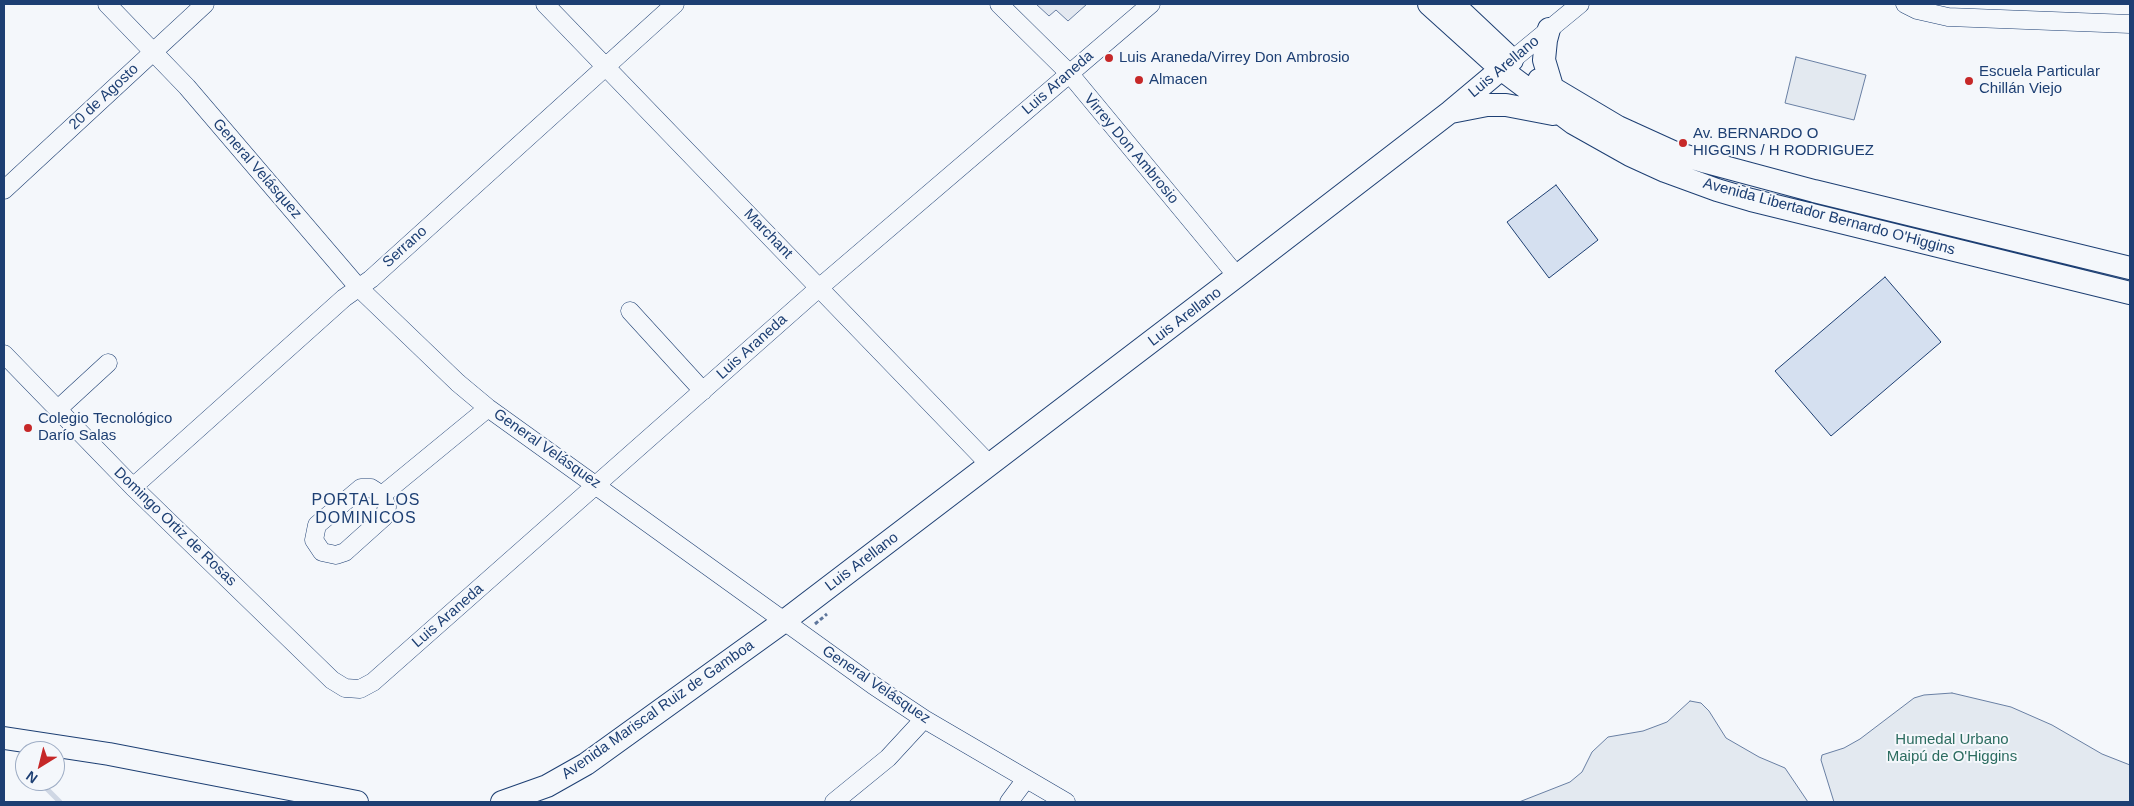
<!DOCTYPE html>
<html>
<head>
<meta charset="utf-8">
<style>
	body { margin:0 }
	#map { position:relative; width:2134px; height:806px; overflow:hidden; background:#f4f7fb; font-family:Helvetica,sans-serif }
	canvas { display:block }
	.frame { position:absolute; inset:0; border:5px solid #1d3f73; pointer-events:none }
	.north { position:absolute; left:15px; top:741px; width:50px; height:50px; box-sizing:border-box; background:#f4f7fb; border:1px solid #9eadc5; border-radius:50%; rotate:216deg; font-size:14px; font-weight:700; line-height:20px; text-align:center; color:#1d3f73 }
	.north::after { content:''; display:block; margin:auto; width:18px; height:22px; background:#c62828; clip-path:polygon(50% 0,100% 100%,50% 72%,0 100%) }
</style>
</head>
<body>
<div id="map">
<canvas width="2134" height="806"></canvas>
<div class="frame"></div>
<div class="north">N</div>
</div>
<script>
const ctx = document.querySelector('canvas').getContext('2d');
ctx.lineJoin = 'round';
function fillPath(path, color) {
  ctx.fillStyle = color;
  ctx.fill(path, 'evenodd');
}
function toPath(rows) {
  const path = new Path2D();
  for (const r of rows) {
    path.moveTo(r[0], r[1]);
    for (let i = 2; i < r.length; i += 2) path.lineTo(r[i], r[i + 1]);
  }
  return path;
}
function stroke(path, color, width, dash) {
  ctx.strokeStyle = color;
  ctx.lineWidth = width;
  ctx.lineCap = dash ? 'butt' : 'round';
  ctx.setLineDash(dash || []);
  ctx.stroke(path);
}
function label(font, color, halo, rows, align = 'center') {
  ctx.font = font + ' Helvetica,sans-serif';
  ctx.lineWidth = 4;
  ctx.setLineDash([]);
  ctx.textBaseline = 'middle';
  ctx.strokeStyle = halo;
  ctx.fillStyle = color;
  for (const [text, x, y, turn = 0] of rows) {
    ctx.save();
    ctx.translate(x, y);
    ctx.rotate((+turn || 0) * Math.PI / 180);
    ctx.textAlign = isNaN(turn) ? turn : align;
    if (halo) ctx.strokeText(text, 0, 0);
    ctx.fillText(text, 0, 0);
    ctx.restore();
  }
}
const green = toPath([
	[1796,57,1866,75,1854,120,1785,103,1796,57],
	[1952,693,2011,707,2052,725,2102,754,2130,765,2130,802,1834,802,1821,760,1822,755,1844,748,1860,739,1914,698,1924,695,1952,693],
	[1690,701,1701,703,1709,711,1726,738,1759,757,1785,768,1808,802,1519,802,1570,782,1582,772,1592,752,1608,737,1643,731,1667,722,1690,701]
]);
fillPath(green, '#e3e9f0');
stroke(green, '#687fa3', 1);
const parking = toPath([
	[1036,4,1087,4,1068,21,1056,10,1049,16,1036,4]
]);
fillPath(parking, '#e3e8f0');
stroke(parking, '#687fa3', 1);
stroke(toPath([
	[39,781,60,802]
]), '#cfd7e4', 5);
const building = toPath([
	[1556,185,1598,240,1549,278,1507,222,1556,185],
	[1885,277,1941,342,1831,436,1775,371,1885,277]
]);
fillPath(building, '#d5e0f0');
stroke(building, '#1d3f73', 1);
const minor = toPath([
	[107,4,187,87,358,287,458,383,488,408,873,685,924,719,1066,802],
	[545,4,990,465],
	[999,4,1069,73,1237,276],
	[1905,4,1917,10,1948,17,2130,24],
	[1512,60,1580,4],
	[4,190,205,4],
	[630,311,703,391],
	[4,354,133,487,332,680,345,688,360,689,373,682,820,287,1151,4],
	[58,409,108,363],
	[133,487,344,298,371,279,675,4],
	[361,488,371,488,382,495,387,507,384,517,345,552,336,555,322,552,314,540,317,525,361,488],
	[382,495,488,408],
	[834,802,888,758,924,719],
	[1009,802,1026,779]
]);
const major = toPath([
	[1429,4,1501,69,1573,123,1630,155,1665,171,1717,190,1751,200,2130,293],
	[1453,4,1506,54],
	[1549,29,1546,40,1544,60,1553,90],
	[1539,80,1618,127,1673,152,1706,162,1814,191,2130,268],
	[1451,112,1487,105,1506,105,1553,114],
	[4,738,109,754,357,802],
	[502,802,547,786,586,764,783,622,1237,276,1450,112,1512,60]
]);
stroke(minor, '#1d3f73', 19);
stroke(major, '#1d3f73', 24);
stroke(toPath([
	[815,624,827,614]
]), '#5e769c', 3, [4, 2.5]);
stroke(minor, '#f4f7fb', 18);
stroke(major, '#f4f7fb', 22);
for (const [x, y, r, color] of [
	[1109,58,5,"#c62828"],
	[1139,80,5,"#c62828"],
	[1969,81,5,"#c62828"],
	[1683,143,5,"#c62828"],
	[28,428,5,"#c62828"]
]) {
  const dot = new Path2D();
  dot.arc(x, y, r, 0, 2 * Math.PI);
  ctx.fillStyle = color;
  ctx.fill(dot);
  stroke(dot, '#f4f7fb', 2);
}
label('15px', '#1d3f73', '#f4f7fb', [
	["Luis Araneda/Virrey Don Ambrosio",1119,58],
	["Escuela Particular",1979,72],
	["Chillán Viejo",1979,89],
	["Almacen",1149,80],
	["Av. BERNARDO O",1693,134],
	["HIGGINS / H RODRIGUEZ",1693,151],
	["Colegio Tecnológico",38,419],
	["Darío Salas",38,436]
], 'left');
label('15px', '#1d3f73', '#f4f7fb', [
	["Luis Arellano",1504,67,-40],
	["Luis Araneda",1058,83,-41],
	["20 de Agosto",104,97,-43],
	["Virrey Don Ambrosio",1131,149,50],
	["General Velásquez",257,169,49],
	["Avenida Libertador Bernardo O'Higgins",1829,217,15],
	["Marchant",768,234,46],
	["Serrano",405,247,-42],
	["Luis Arellano",1185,317,-37],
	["Luis Araneda",752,347,-42],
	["General Velásquez",547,449,35],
	["Domingo Ortiz de Rosas",175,527,44],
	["Luis Arellano",862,562,-37],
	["Luis Araneda",448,616,-41],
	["General Velásquez",876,685,34],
	["Avenida Mariscal Ruiz de Gamboa",658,710,-35]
]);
label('15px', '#2c6c60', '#f4f7fb', [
	["Humedal Urbano",1952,740],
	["Maipú de O'Higgins",1952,757]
]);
ctx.letterSpacing = '1px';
label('16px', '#1d3f73', '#f4f7fb', [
	["PORTAL LOS",366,501],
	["DOMINICOS",366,519]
]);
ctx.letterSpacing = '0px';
</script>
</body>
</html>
